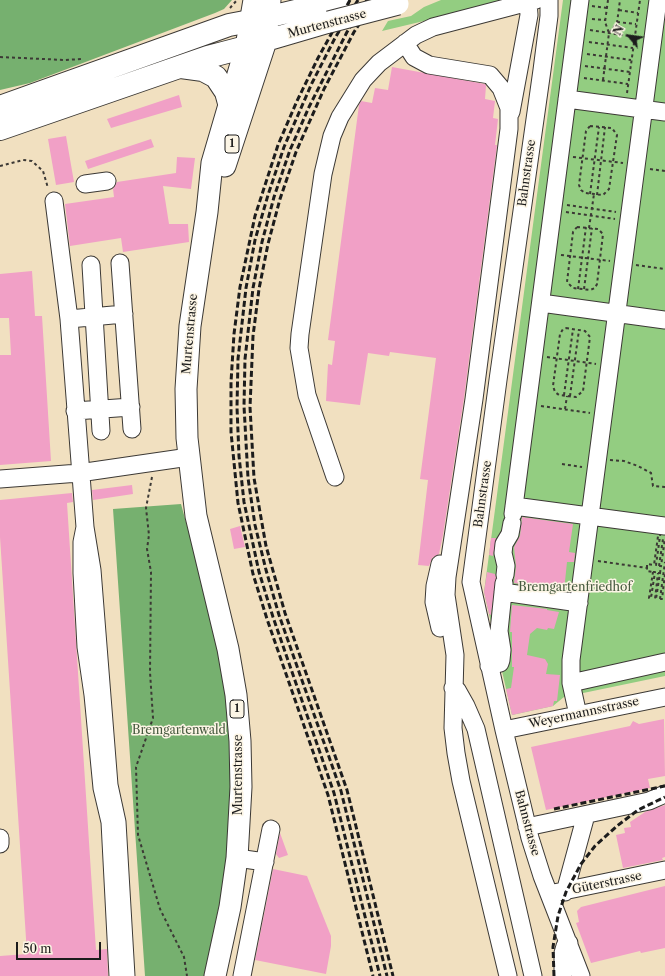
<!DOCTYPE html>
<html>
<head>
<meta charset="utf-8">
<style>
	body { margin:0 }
	#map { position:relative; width:665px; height:976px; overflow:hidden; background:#f1e0c0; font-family:"Libre Caslon Text",serif }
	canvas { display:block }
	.north { position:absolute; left:609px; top:16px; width:40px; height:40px; -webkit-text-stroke:3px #fcf5e5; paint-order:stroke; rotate:299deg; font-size:11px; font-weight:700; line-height:16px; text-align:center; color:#1c1c1c }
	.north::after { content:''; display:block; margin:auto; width:14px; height:18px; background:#1c1c1c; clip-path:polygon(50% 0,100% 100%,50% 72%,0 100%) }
	.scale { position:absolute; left:16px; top:942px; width:85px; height:18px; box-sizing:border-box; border:2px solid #1c1c1c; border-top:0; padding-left:5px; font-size:12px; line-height:14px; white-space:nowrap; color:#1c1c1c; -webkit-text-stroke:3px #fcf5e5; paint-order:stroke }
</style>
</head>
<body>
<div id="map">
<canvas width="665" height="976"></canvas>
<div class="north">N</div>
<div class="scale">50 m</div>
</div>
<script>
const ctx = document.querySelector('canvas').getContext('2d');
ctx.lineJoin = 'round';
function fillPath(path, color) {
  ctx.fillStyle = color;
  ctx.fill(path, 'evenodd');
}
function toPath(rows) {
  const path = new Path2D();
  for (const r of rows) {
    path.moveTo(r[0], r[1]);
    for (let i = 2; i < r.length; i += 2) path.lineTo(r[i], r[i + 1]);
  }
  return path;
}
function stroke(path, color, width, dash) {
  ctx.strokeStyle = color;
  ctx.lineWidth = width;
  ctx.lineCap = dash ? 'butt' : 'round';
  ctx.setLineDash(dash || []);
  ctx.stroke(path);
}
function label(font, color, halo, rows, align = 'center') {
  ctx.font = font + ' "Libre Caslon Text",serif';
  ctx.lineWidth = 3;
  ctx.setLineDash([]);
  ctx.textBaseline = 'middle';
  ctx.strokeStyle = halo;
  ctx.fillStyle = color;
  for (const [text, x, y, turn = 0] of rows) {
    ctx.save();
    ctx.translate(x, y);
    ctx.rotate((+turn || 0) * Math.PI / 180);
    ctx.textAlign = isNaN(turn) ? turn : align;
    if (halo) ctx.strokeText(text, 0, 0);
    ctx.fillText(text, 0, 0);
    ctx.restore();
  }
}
fillPath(toPath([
	[441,0,512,0,382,31,388,21,411,16,424,7],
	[563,0,665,0,665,676,564,697,553,706,512,715,484,592]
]), '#93cd81');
fillPath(toPath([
	[0,0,232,0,224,9,215,13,30,83,0,90],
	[181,504,215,628,228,710,232,792,229,840,221,896,204,976,145,976,113,509]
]), '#76b06f');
fillPath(toPath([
	[392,67,485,84,486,86,485,99,495,101,493,118,498,119,495,145,497,145,464,398,443,535,439,554,432,558,429,566,418,565,428,480,420,479,436,358,390,352,389,356,368,353,360,405,326,401,328,364,332,365,335,341,328,340,359,105,361,101,372,103,375,88,388,90],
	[179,95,182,107,111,128,107,119],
	[66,136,74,182,56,185,48,139],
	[151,139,154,147,88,169,85,161],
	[177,157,195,158,191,189,163,186,169,224,188,224,189,242,123,252,121,238,70,246,65,204,114,197,113,189,117,182,176,173],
	[32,271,35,316,42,316,51,461,0,465,0,355,11,355,9,318,0,318,0,274],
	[132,485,133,494,93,500,92,490],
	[72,493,73,502,67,503,96,950,107,949,108,976,0,976,0,956,27,954,0,537,0,500],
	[522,517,573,524,569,552,575,553,574,562,567,562,564,591,514,583,516,567,514,547,520,536],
	[240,526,245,547,234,549,230,529],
	[491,538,496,538,493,556,489,555],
	[487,572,495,574,496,578,491,615,489,614,484,592],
	[512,605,547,609,547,610,559,612,554,629,548,628,547,630,537,628,530,634,527,655,545,659,548,664,546,674,560,675,557,701,554,701,553,706,512,715,506,689,511,688,514,667,512,667,512,632,510,632],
	[664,719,665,776,648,779,650,788,546,810,531,747,630,726,633,721,639,724],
	[665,805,665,857,662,858,663,860,623,868,616,835,625,833,624,828,631,827,630,822,645,812],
	[280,833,288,855,279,858,276,854],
	[273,869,307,876,331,936,331,946,326,974,255,960],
	[665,886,665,948,641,953,640,951,591,963,576,923,579,922,577,911,581,907]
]), '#f1a0c6');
const minor = toPath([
	[549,0,549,16,542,70,498,380,471,582,504,730,530,838,542,876,581,976],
	[405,43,414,57,429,65,490,75,501,88,509,108,509,129,474,399,447,577,446,595,455,655,453,728,456,753,461,781,508,976],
	[567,99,665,112],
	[511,112,529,15,528,2],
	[85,184,107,181],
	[54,201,69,319,85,527],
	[120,263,132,429],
	[91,265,101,431],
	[541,303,665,320],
	[69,319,124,314],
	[75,411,131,407],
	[335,477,307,395,299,348,300,334,323,174,332,136,340,117,363,80,379,63,416,35,433,27,536,0],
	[0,479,79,473,189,457],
	[514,506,665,526],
	[513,514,580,0],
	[505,575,506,566,503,553,504,544,510,534,512,523],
	[503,592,579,603],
	[440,628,434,602,435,586,440,564],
	[489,666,500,663,501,660,502,650,499,631,504,583],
	[571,683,665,662],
	[453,688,457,690,466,706,476,729,533,976],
	[578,715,571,683,571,660,658,0],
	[504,730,665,697],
	[527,827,649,801,665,794],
	[0,838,0,844],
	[237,858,265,862],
	[565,892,586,815],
	[549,894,665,870],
	[118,976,110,822,102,788,93,695,86,647,82,573,82,542,85,527,92,570,109,785,117,822,126,976],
	[242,976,271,829],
	[563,976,563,953,565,946,569,943]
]);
const major = toPath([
	[256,20,339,0],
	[254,44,329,22],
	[225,166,266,41,270,0],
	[215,976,230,907,237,858,241,787,240,741,236,695,228,649,196,516,187,438,186,389,190,326,207,212,212,163,246,47,254,0]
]);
const highway = toPath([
	[181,67,203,70,216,77,226,92,229,103],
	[0,107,229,25,250,21],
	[0,129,208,57,246,47]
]);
stroke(minor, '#3c3935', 19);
stroke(major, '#3c3935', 23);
stroke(highway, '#3c3935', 24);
stroke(toPath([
	[608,0,605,22,609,33],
	[592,6,607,8],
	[230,8,237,0],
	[619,10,638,13],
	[592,19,605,20],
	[617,22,636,24],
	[590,30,635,37],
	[589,42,633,48],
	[587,54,631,60],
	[0,57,65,60,83,59],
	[585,66,630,72],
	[584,78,628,84],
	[603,80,609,33,617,23,620,0],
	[627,93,640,0],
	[590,126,612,128,617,135,609,189,603,195,585,193,581,190,579,185,586,131,590,126],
	[573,157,623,163],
	[0,166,23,160,32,161,43,171,48,188],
	[650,169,665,171],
	[590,194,599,127],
	[597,195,605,127],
	[567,205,616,212],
	[566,212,615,219],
	[577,227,598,229,603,234,597,284,595,288,590,290,573,288,567,282,573,232,577,227],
	[589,228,594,194],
	[561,255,610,261],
	[636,265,665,269],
	[578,289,586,227],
	[584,289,592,228],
	[566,328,585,331,590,337,583,391,576,397,559,395,555,392,553,386,560,334,563,329,566,328],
	[547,357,596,364],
	[564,395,573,329],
	[570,396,579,330],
	[541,406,590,413],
	[565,409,567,396],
	[610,460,624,461,638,466,651,473,653,486,665,487],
	[562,464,582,467],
	[152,477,146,508,149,535,147,549,151,572,150,672,153,718,136,767,138,835,160,909,184,957,187,976],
	[659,529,661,529,656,565,654,565,659,529],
	[598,561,647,568,647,571,653,572],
	[659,566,663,539],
	[659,566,661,566,665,539],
	[647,568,647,564,654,565],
	[653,572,655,572,651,598,649,598,653,572],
	[658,573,660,573,656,599,655,599,658,573],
	[660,573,661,566],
	[660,599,665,562],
	[660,599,662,599,665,574]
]), '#3c3935', 2, [3, 3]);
stroke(minor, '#fff', 17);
stroke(major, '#fff', 21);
stroke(highway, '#fff', 22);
stroke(toPath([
	[350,0,318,58,297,101,278,145,255,216,240,287,234,334,231,382,231,432,238,503,253,574,267,619,328,795,373,976],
	[358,0,335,38,312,83,284,147,268,195,255,240,246,288,238,359,237,407,239,456,244,502,259,572,273,617,334,793,380,976],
	[367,0,347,32,309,107,290,150,274,197,262,242,253,288,245,359,244,406,248,478,255,525,266,570,279,615,341,791,387,976],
	[375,0,354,32,324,89,296,152,280,199,268,244,259,289,253,336,250,407,254,478,266,546,285,613,347,790,393,976],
	[554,809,665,786],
	[554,976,553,947,558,916,566,892,581,864,595,846,617,826,638,810,665,797]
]), '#1c1c1c', 3, [6, 3]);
const majorBridge = toPath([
	[329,22,398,4]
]);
stroke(majorBridge, '#3c3935', 23, []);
stroke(majorBridge, '#fff', 21);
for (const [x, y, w] of [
	[232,144,14],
	[237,709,14]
]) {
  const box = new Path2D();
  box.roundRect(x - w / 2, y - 9, w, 18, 3);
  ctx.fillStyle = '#fcf5e5';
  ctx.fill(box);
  stroke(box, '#1c1c1c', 1);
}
label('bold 11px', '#1c1c1c', null, [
	["1",232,144],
	["1",237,709]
]);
label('12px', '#1c1c1c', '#fcf5e5', [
	["Murtenstrasse",327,24,-15],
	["Bahnstrasse",527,173,-82],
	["Murtenstrasse",190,334,-85],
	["Bahnstrasse",483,494,-82],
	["Weyermannsstrasse",584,713,-12],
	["Murtenstrasse",239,775,-90],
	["Bahnstrasse",527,823,75],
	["Güterstrasse",607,883,-12]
]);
label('12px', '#465a3f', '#fcf5e5', [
	["Bremgartenfriedhof",575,588],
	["Bremgartenwald",179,731]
]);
</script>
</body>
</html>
